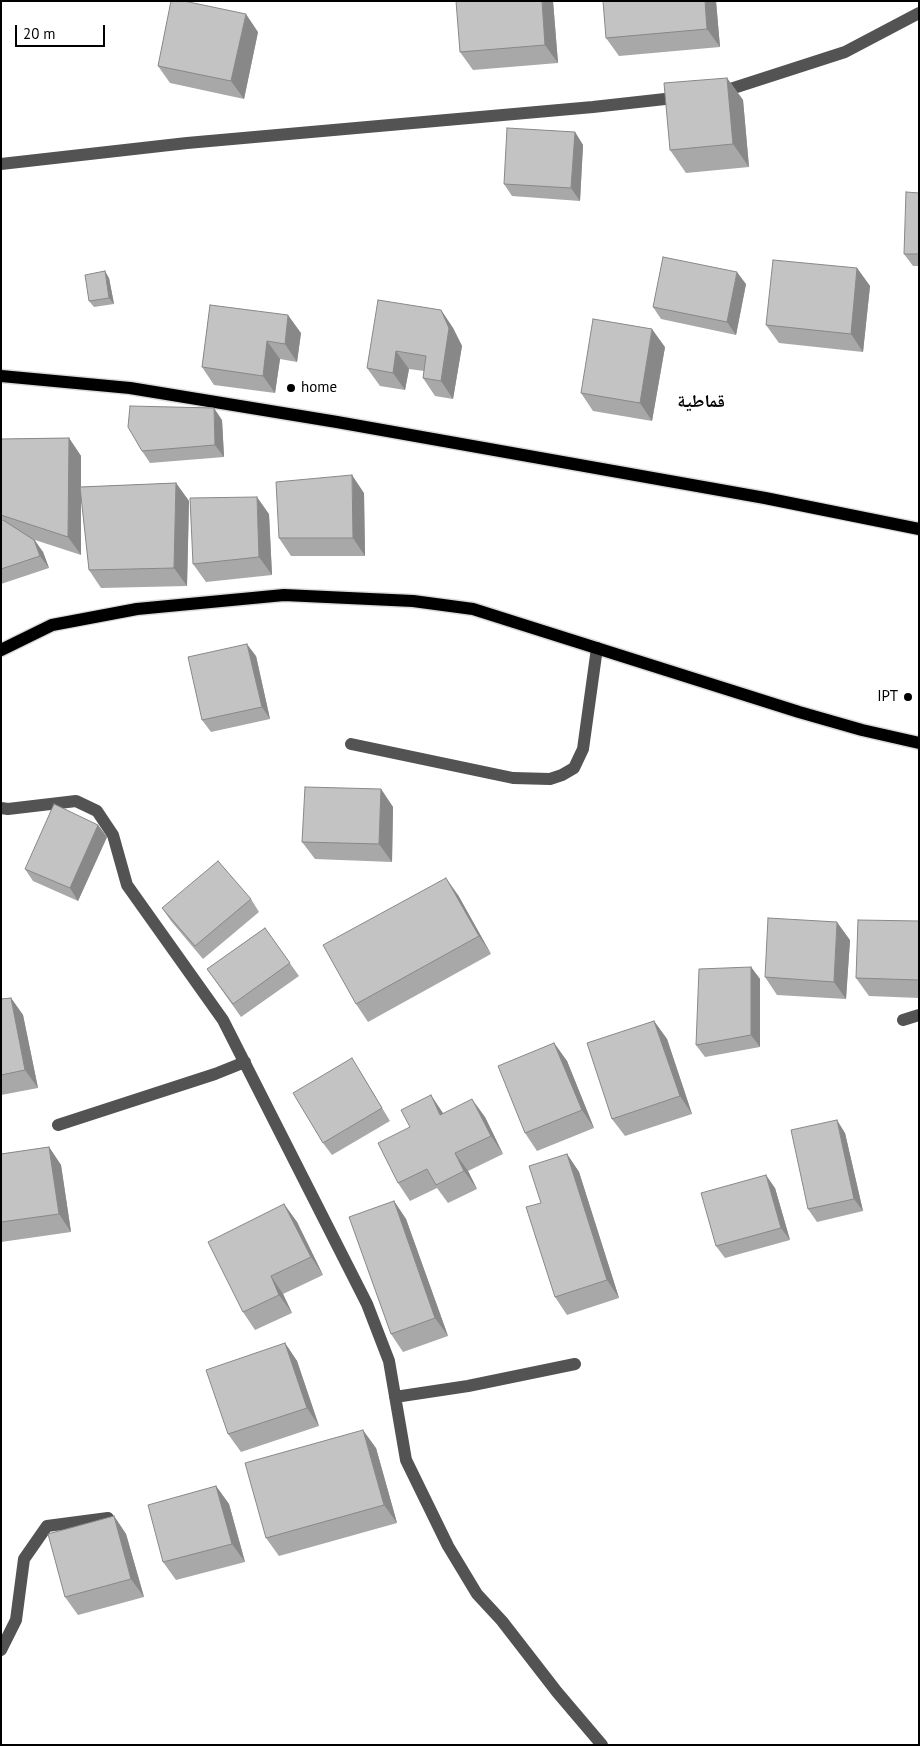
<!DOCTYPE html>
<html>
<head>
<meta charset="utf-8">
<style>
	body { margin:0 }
	#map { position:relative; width:920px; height:1746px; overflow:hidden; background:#fff; font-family:"PT Sans",sans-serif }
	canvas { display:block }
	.frame { position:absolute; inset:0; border:2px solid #000; pointer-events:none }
	.scale { position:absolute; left:15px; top:25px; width:90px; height:22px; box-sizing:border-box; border:2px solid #000; border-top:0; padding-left:6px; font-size:15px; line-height:18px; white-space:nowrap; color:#000; -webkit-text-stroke:4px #fff; paint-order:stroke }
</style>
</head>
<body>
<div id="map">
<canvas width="920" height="1746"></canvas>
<div class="frame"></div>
<div class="scale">20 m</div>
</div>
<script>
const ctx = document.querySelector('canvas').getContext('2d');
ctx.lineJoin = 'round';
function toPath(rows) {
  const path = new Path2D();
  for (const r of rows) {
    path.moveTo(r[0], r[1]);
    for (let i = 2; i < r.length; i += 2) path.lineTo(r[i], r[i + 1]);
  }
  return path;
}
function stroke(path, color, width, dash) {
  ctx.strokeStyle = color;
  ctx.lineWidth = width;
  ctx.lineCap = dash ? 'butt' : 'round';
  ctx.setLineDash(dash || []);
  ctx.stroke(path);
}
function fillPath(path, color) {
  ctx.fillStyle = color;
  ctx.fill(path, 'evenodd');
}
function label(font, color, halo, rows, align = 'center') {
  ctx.font = font + ' "PT Sans","Noto Naskh Arabic",sans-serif';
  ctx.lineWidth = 5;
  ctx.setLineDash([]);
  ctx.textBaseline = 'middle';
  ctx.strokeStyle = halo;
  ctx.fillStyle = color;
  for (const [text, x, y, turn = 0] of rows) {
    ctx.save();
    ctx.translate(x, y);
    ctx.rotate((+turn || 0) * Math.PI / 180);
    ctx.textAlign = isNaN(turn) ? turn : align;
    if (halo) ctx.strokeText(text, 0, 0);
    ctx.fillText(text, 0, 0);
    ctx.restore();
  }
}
const major = toPath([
	[1,376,130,388,337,422,765,498,919,529],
	[1,650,52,625,137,609,284,595,413,601,473,609,799,712,862,730,919,743]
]);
stroke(major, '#dbdbdb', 15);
stroke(toPath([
	[718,93,845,52,919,13],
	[1,164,187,143,593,107,683,97],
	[351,744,513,778,550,779,562,775,574,768,583,749,597,648],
	[1,808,8,809,76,801,97,811,113,835,127,885,223,1020,367,1304,389,1361,406,1460,448,1546,477,1594,502,1621,557,1692,602,1745],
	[903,1020,919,1015],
	[58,1125,215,1074,245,1062],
	[395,1397,468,1386,575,1364],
	[1,1650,16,1620,24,1559,47,1526,108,1518]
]), '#535353', 12);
stroke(major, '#000', 12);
fillPath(toPath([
	[553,1,558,63,473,70,460,52],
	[716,1,720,47,619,56,606,38],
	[258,32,244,99,170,83,158,66],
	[727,78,743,100,749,167,686,173,670,150],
	[575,132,583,145,580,201,512,196,504,184],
	[919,193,919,266,913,266,904,254],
	[857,268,870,286,863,352,779,343,766,325],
	[109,278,114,304,94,307,89,301],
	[746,284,736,335,661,319,653,307],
	[210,305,301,333,297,362,280,359,275,393,214,385,202,367],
	[441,310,453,328,462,346,453,399,435,396,423,378,424,371,409,369,405,390,380,386,367,368],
	[665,347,652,421,593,411,581,393],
	[222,420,224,457,150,463,142,451],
	[69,438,81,456,81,487,176,483,189,501,187,586,101,588,89,570,81,495,81,555,35,540,43,552,49,568,1,584,1,520,3,520,1,517,1,439],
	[364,493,365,556,291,556,279,538],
	[269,514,272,575,206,582,193,564],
	[256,656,270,719,211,732,202,720],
	[381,789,393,807,392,862,315,859,302,842],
	[98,825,107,837,78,901,33,881,25,869],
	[458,895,491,954,368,1022,356,1004],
	[251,899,259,912,203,959,171,921,162,908],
	[919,921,919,998,869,996,856,978],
	[265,928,299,976,241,1017,207,969],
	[850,940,846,999,777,995,765,977],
	[751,967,760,979,760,1047,705,1057,696,1045],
	[11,998,23,1015,38,1088,1,1095,1,999],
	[654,1021,667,1039,692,1114,625,1136,612,1119],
	[554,1043,567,1061,594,1128,537,1151,525,1133],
	[360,1071,390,1121,332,1155,323,1143],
	[443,1113,485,1117,503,1154,468,1171,477,1189,448,1203,437,1188,410,1201,398,1183],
	[845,1133,863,1211,817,1222,808,1209],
	[49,1147,61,1165,71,1232,1,1242,1,1154],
	[567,1154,579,1172,619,1298,567,1315,555,1297],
	[775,1188,790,1240,725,1258,716,1246],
	[394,1201,406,1219,448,1336,403,1352,391,1334],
	[284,1204,297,1222,323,1275,283,1294,292,1313,255,1330,243,1312],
	[285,1343,297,1361,319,1426,241,1452,228,1434],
	[376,1448,397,1523,279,1556,266,1538],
	[216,1486,229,1504,245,1562,176,1580,163,1562],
	[114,1516,126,1534,144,1597,78,1615,65,1597]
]), '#a8a8a8');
fillPath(toPath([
	[542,1,553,1,558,63,545,45],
	[705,1,716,1,720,47,707,29],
	[246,14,258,32,244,99,231,81],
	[727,78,743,100,749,167,733,144],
	[575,132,583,145,580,201,571,188],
	[857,268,870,286,863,352,851,334],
	[105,271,109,278,114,304,109,298],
	[737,272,746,284,736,335,727,322],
	[441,310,453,328,462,346,453,399,441,381],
	[288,315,301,333,297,362,285,344],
	[652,329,665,347,652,421,640,403],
	[267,341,280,359,275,393,263,376],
	[396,351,409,369,405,390,393,373],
	[214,408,222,420,224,457,215,445],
	[69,438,81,456,81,555,68,537],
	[352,475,364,493,365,556,353,538],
	[176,483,189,501,187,586,174,568],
	[257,497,269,514,272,575,259,557],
	[34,540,43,552,49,568,40,556],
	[247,644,256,656,270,719,262,707],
	[381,789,393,807,392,862,379,844],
	[98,825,107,837,78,901,70,888],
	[446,878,458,895,491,954,479,936],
	[837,922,850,940,846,999,834,982],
	[751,967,760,979,760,1047,751,1035],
	[11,998,23,1015,38,1088,25,1070],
	[654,1021,667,1039,692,1114,680,1096],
	[554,1043,567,1061,594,1128,582,1110],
	[431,1095,443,1113,453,1133,440,1115],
	[472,1099,485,1117,503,1154,491,1136],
	[837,1120,845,1133,863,1211,854,1199],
	[49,1147,61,1165,71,1232,59,1214],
	[455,1153,468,1171,477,1189,464,1171],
	[567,1154,579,1172,619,1298,607,1280],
	[766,1175,775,1188,790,1240,781,1228],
	[394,1201,406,1219,448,1336,435,1318],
	[284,1204,297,1222,323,1275,311,1257],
	[271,1276,283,1294,292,1313,279,1295],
	[285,1343,297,1361,319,1426,307,1408],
	[363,1430,376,1448,397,1523,384,1505],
	[216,1486,229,1504,245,1562,232,1544],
	[114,1516,126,1534,144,1597,131,1579]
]), '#888');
const building = toPath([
	[171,1,184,1,246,14,231,81,158,66,171,1],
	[456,1,542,1,545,45,460,52,456,1],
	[603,1,705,1,707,29,606,38,603,1],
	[727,78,733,144,670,150,664,83,727,78],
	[507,128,575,132,571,188,504,184,507,128],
	[906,192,919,193,919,254,904,254,906,192],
	[663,257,737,272,727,322,653,307,663,257],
	[773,260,857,268,851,334,766,325,773,260],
	[105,271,109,298,89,301,85,275,105,271],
	[378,300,441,310,449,328,441,381,423,378,426,356,396,351,393,373,367,368,378,300],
	[210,305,288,315,285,344,267,341,263,376,202,367,210,305],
	[593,319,652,329,640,403,581,393,593,319],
	[130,406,214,408,215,445,142,451,128,427,130,406],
	[69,438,68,537,1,515,1,439,69,438],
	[352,475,353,538,279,538,276,482,352,475],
	[176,483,174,568,89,570,80,487,176,483],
	[257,497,259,557,193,564,190,498,257,497],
	[1,520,3,520,34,540,40,556,1,569,1,520],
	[247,644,262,707,202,720,188,657,247,644],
	[305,787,381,789,379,844,302,842,305,787],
	[54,804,98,825,70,888,25,869,54,804],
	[218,861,251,899,195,946,162,908,218,861],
	[446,878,479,936,356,1004,323,945,446,878],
	[768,918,837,922,834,982,765,977,768,918],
	[858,920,919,921,919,980,856,978,858,920],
	[265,928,290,963,233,1004,207,969,265,928],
	[751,967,751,1035,696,1045,699,969,751,967],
	[11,998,25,1070,1,1075,1,999,11,998],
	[654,1021,680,1096,612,1119,587,1043,654,1021],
	[554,1043,582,1110,525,1133,498,1066,554,1043],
	[352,1058,382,1108,323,1143,293,1093,352,1058],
	[431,1095,440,1115,472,1099,491,1136,455,1153,464,1171,436,1185,427,1169,398,1183,378,1143,410,1127,401,1110,431,1095],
	[837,1120,854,1199,808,1209,791,1130,837,1120],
	[49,1147,59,1214,1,1222,1,1154,49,1147],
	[567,1154,607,1280,555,1297,526,1207,541,1203,529,1166,567,1154],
	[766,1175,781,1228,716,1246,701,1193,766,1175],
	[394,1201,435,1318,391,1334,349,1217,394,1201],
	[284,1204,311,1257,271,1276,279,1295,243,1312,208,1242,284,1204],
	[285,1343,307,1408,228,1434,206,1370,285,1343],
	[363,1430,384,1505,266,1538,245,1463,363,1430],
	[216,1486,232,1544,163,1562,148,1505,216,1486],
	[114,1516,131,1579,65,1597,48,1534,114,1516]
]);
fillPath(building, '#c3c3c3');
stroke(building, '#888', 1);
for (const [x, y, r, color] of [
	[291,388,5,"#000"],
	[908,697,5,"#000"]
]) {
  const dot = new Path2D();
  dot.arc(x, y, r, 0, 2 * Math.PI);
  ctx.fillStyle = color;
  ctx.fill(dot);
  stroke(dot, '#fff', 2);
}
label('15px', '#000', '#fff', [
	["home",301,388],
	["IPT",898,697,"right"]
], 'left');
label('bold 18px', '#000', '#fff', [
	["قماطية",701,402]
]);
</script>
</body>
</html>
